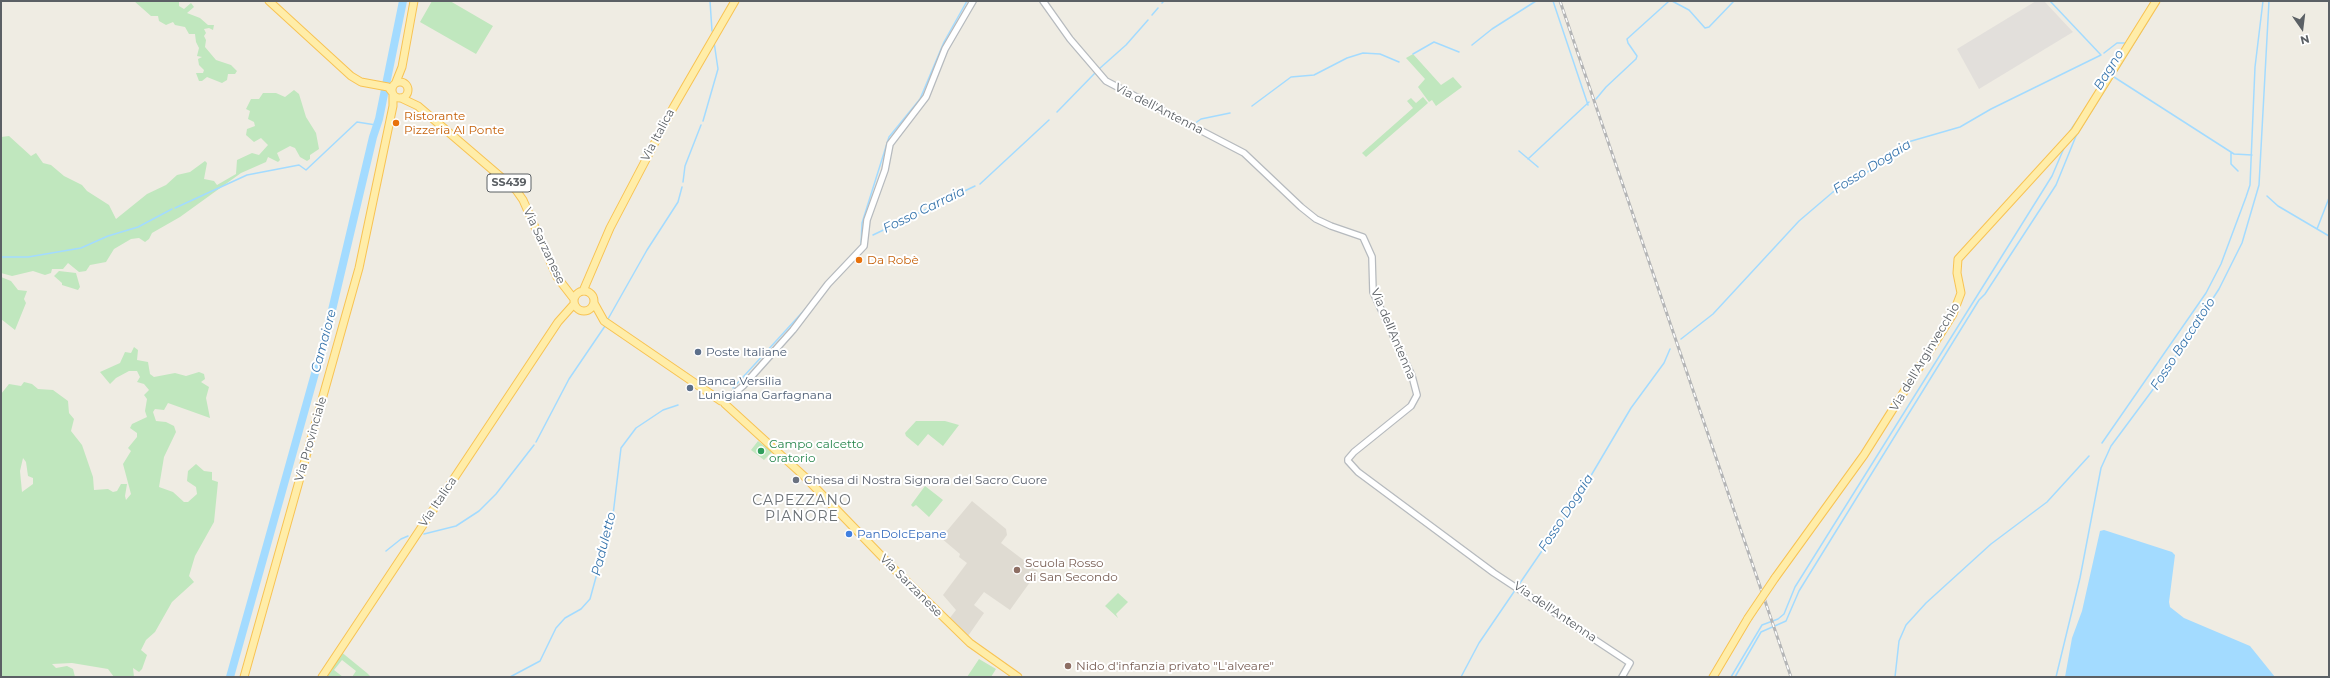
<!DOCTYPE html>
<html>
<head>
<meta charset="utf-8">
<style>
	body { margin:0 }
	#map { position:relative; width:2330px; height:678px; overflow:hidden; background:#efece3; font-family:Montserrat,sans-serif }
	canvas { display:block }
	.frame { position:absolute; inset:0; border:2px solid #5b6065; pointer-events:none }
	.north { position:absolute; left:2282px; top:8px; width:40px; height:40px; -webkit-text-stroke:3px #fff; paint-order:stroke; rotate:166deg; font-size:11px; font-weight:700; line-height:16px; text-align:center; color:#5b6065 }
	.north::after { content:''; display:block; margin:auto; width:14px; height:18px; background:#5b6065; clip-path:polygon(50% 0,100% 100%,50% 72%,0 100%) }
</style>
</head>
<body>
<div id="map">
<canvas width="2330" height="678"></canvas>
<div class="frame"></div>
<div class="north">N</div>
</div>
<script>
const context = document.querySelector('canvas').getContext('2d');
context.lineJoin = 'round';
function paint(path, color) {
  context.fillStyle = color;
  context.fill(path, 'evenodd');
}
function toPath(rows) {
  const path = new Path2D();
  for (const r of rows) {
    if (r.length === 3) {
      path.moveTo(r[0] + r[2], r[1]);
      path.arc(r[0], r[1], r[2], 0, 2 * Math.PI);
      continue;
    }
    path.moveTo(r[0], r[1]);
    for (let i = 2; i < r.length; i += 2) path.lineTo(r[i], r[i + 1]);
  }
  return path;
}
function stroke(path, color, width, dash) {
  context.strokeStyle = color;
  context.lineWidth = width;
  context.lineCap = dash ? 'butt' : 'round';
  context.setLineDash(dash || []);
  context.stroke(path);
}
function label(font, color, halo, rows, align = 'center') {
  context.font = font + ' Montserrat,sans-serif';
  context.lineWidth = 4;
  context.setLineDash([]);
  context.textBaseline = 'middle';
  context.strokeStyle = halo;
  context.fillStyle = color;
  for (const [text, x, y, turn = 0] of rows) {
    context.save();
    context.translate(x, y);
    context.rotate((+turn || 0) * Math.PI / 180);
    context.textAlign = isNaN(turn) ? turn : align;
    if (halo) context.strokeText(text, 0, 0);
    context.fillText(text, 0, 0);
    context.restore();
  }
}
const industrial = toPath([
	[2036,1,2044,1,2073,32,1979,89,1957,49]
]);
const education = toPath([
	[972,501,1006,529,1007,535,1001,543,1038,571,1010,610,984,592,974,605,984,613,968,636,949,619,956,610,943,595,967,563,959,557,960,554,941,538]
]);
const green = toPath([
	[134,1,179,1,179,6,184,9,191,3,194,7,187,13,200,18,208,25,214,25,213,30,209,28,204,29,206,33,204,36,206,40,205,47,216,60,231,65,237,71,235,74,228,74,227,80,222,83,207,77,202,81,199,81,196,73,203,73,204,70,199,65,198,59,202,57,197,56,199,48,196,42,195,34,189,34,185,27,175,25,173,22,166,25,159,21,158,16,151,16],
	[432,1,450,1,493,26,476,54,420,22],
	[1413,54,1441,85,1453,77,1462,87,1436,106,1432,100,1429,102,1418,87,1425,79,1406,58],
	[294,90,299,94,306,117,316,133,319,149,310,155,310,159,307,161,300,157,295,148,290,146,277,153,280,160,278,162,268,157,266,162,241,173,180,217,152,233,149,239,145,242,139,238,131,239,114,249,106,262,90,265,86,271,79,272,68,263,63,269,52,269,51,273,45,275,33,271,12,276,1,273,1,137,9,136,31,156,36,153,43,163,51,165,64,176,82,185,87,191,109,205,116,219,147,194,166,185,177,175,190,172,205,161,207,163,204,179,214,181,217,185,236,174,237,160,252,153,259,155,268,145,261,138,254,142,246,135,247,129,255,126,254,122,248,119,250,111,246,109,251,99,259,99,263,93,276,93,285,97],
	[1423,97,1428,103,1366,157,1362,153,1413,108,1407,101,1411,98,1416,103],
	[59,271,76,273,80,287,78,290,62,285,62,283,54,276],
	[1,277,11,281,18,290,27,291,24,299,26,303,15,330,1,319],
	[134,347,138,350,137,360,148,362,150,374,154,377,175,373,186,376,199,372,204,374,205,379,201,382,209,387,206,398,210,418,168,403,164,410,155,409,153,412,156,421,166,422,174,426,176,432,164,457,159,487,173,492,184,502,188,502,197,494,196,487,187,481,188,471,196,464,204,471,212,472,212,480,218,482,214,522,195,556,189,576,194,582,172,602,155,632,146,640,141,650,147,655,142,669,139,672,133,668,134,677,114,677,108,669,72,663,52,664,56,668,67,666,73,669,75,677,1,677,1,394,9,384,21,386,24,382,32,384,38,389,53,390,68,401,69,413,74,419,71,431,82,445,93,477,94,490,108,489,113,492,117,491,121,484,127,484,125,496,126,500,131,494,123,464,131,451,128,448,137,437,137,433,130,428,132,424,147,417,145,411,147,399,144,395,149,390,144,384,137,382,140,377,137,371,129,371,116,378,110,384,100,372,120,363,125,352,131,353],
	[23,458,26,462,28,476,33,478,33,484,22,492,20,471],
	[916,421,945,421,959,425,943,446,928,434,918,446,906,436,905,433],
	[758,441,772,452,764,460,751,450],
	[925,486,943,500,929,517,916,505,913,507,911,505],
	[1118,593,1128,602,1116,614,1118,618,1105,606],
	[340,651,367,673,371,677,352,677,356,671,342,660,334,670,343,677,322,677],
	[979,659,996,669,991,677,967,677]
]);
const water = toPath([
	[2104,530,2172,552,2175,555,2169,602,2170,607,2184,618,2250,646,2275,677,2065,677,2072,638,2082,611,2100,531]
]);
const stream = toPath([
	[710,1,712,31],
	[1553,1,1588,105],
	[1672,1,1689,10,1705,28,1709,27,1734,1],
	[1162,3,1164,1],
	[2145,13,2150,4],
	[1152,15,1158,8],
	[1472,45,1492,29,1536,1],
	[2104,53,2117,43,2126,43],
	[1413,54,1434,42,1459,52],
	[1099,69,1126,45,1148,20],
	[2114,77,2234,154,2252,155],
	[1596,99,1606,87,1636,59,1637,56,1628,43,1627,39,1668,2],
	[1252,106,1291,77,1314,75,1347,58,1363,53,1380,54,1399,62],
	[1057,112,1095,73],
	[703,121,718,69,714,42],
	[1194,124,1201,119,1230,113],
	[2070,131,2085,109],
	[1519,151,1538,167],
	[2231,152,2231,164,2238,171],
	[1528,159,1589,102],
	[683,182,685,166,701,125],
	[980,184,1049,120],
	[2267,196,2278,206,2329,236],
	[175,208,247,175,299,165,306,170,357,122,376,125],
	[2317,229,2329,198],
	[873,235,975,186],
	[861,245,862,223,889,137,920,99,944,42,967,1],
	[1,257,28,257,81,248,108,236,138,227,172,209],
	[827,282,843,264],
	[608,319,647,250,678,202,682,187],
	[1681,339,1713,314,1799,221,1833,192,1874,168,1908,142,1960,127,1991,109,2101,55,2050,1],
	[733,388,809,305],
	[536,442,569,379,605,326],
	[2102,443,2206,293,2221,264,2246,197,2250,185,2255,67,2263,1],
	[424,534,456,526,479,511,496,494,534,445],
	[386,551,401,539,408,536],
	[510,677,540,661,556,628,565,618,581,609,590,599,613,515,621,448,636,428,663,410,678,405],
	[1461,677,1479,643,1576,501,1631,408,1664,363,1670,349],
	[1731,677,1762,625,1778,619,1784,614,1795,587,2052,176,2064,148],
	[1735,677,1761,632,1786,621,1799,591,1979,300,1985,294,2056,185,2076,136,2149,19],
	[1895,677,1899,641,1906,625,1926,603,1991,544,2047,502,2089,456],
	[2056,677,2080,578,2101,468,2111,446,2160,380,2219,289,2242,243,2259,185,2269,1]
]);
const river = toPath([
	[230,677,328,327,373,137,379,119,403,1]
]);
const minor = toPath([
	[1043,1,1070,39,1106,81,1244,153,1301,207,1316,219,1331,226,1363,237,1372,257,1373,292,1412,376,1417,395,1411,406,1354,452,1348,459,1348,461,1358,472,1494,573,1630,663,1622,677],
	[725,401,743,386,793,330,828,284,864,246,867,220,885,170,890,144,926,97,945,49,973,1]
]);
const major = toPath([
	[269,1,351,76,361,82,388,87,392,92],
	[400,90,8],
	[396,82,402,67,414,1],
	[401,98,418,106,516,190,523,200,557,277,574,299],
	[584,301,10],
	[583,291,610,228,673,108,735,1],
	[594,303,604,321,721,401],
	[725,404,805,477,893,568,970,643,1018,677],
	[1775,578,1864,455,1953,314,1961,293,1957,273,1958,259,2075,131,2156,1],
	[244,677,359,268,393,106,393,95],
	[322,677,558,322,574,304],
	[1713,677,1748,618]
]);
const rail = toPath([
	[1560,1,1791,677]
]);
const majorBridge = toPath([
	[1748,618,1775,578]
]);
const markers = [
	[396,123,4,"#e8710a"],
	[859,260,4,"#e8710a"],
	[698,352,4,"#5c6f8a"],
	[690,388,4,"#5c6f8a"],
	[761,451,4,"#2e9e5b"],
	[796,480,4,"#6b7280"],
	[849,534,4,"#3f7fe0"],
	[1017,570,4,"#8d6e63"],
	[1068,666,4,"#8d6e63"]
];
const shields = [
	[509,183,44]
];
const shieldNames = [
	["SS439",509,183]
];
const streetNames = [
	["Via dell'Antenna",1159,109,27],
	["Via Italica",658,135,-62],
	["Via Sarzanese",544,246,65],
	["Via dell'Antenna",1393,334,67],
	["Via dell'Arginvecchio",1925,357,-59],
	["Via Provinciale",311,439,-74],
	["Via Italica",438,502,-56],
	["Via Sarzanese",911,586,45],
	["Via dell'Antenna",1555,612,34]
];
const foodNames = [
	["Ristorante",404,116],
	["Pizzeria Al Ponte",404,130],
	["Da Robè",867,260]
];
const serviceNames = [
	["Poste Italiane",706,352],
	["Banca Versilia",698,381],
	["Lunigiana Garfagnana",698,395]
];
const leisureNames = [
	["Campo calcetto",769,444],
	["oratorio",769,458]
];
const worshipNames = [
	["Chiesa di Nostra Signora del Sacro Cuore",804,480]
];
const shopNames = [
	["PanDolcEpane",857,534]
];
const educationNames = [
	["Scuola Rosso",1025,563],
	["di San Secondo",1025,577],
	["Nido d'infanzia privato \"L'alveare\"",1076,666]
];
const waterNames = [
	["Bagno",2109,70,-58],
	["Fosso Dogaia",1872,167,-32],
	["Fosso Carraia",924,210,-26],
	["Camaiore",324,341,-75],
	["Fosso Baccatoio",2183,344,-57],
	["Fosso Dogaia",1566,513,-57],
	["Paduletto",604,544,-76]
];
const quarterNames = [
	["CAPEZZANO",802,501],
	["PIANORE",802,517]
];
paint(industrial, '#e2dfdb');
paint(education, '#dfdbd2');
paint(green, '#c0e7be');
paint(water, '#a3dbff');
stroke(stream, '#a3dbff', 1.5);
stroke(river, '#a3dbff', 8);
stroke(minor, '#b6babe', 8);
stroke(major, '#f8c353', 9);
stroke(minor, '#fff', 5.5);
stroke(major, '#ffeda8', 7);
stroke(rail, '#b4b5b6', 3);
stroke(rail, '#fff', 1.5, [4.5]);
stroke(majorBridge, '#f8c353', 9, []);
stroke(majorBridge, '#ffeda8', 7);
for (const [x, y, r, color] of markers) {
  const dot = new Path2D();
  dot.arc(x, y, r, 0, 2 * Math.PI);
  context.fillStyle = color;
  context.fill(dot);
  stroke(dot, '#fff', 1.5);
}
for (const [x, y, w] of shields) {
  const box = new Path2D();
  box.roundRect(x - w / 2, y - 9, w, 18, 3);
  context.fillStyle = '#fff';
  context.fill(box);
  stroke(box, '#5b6065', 1);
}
label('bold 11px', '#5b6065', null, shieldNames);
label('12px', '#5b6065', '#fff', streetNames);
label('12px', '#c56008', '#fff', foodNames, 'left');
label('12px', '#4e5e75', '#fff', serviceNames, 'left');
label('12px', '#27864d', '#fff', leisureNames, 'left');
label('12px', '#5b616d', '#fff', worshipNames, 'left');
label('12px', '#366cbe', '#fff', shopNames, 'left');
label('12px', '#785e54', '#fff', educationNames, 'left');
label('italic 13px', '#3976ad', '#fff', waterNames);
context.letterSpacing = '1px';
label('14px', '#6c7277', '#fff', quarterNames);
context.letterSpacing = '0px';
</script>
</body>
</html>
